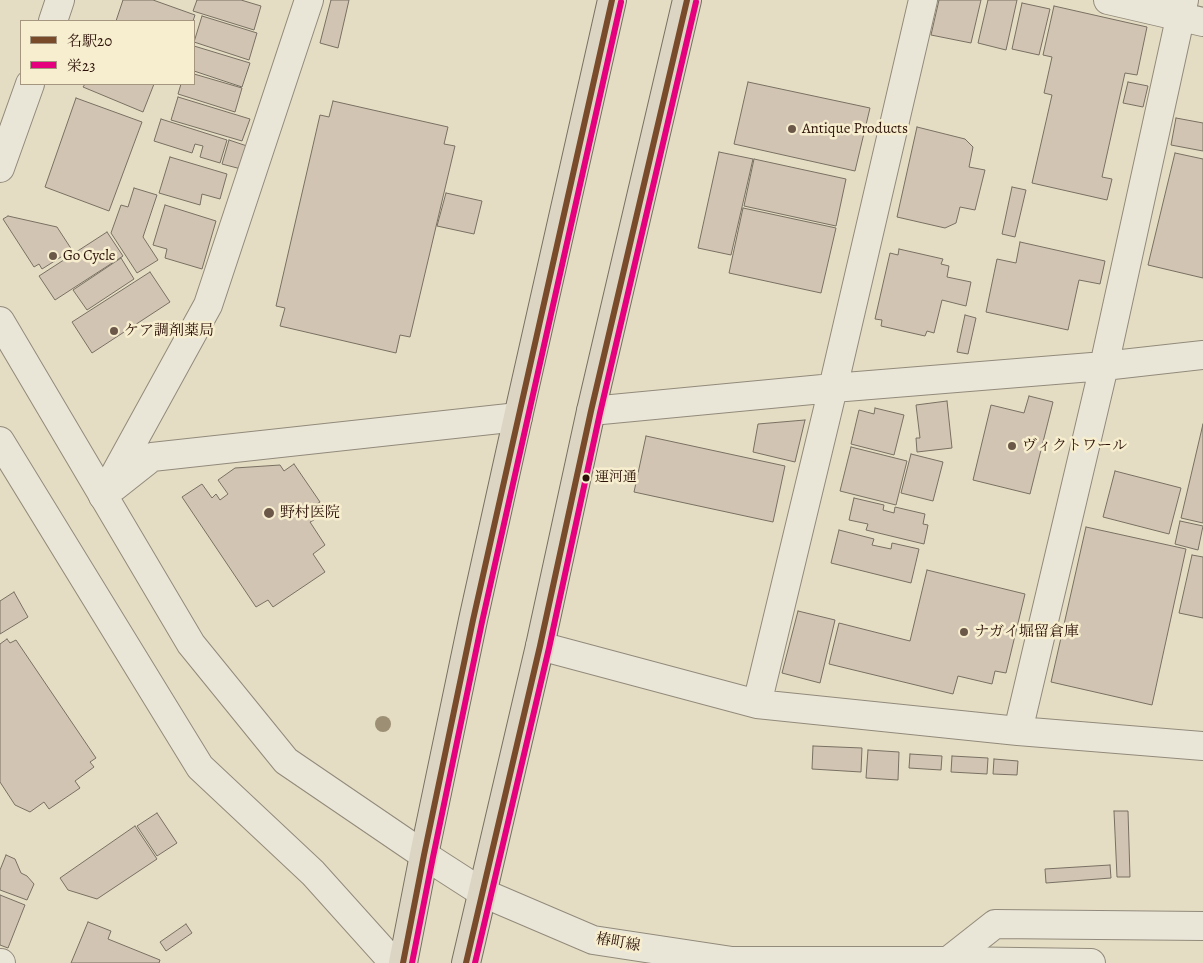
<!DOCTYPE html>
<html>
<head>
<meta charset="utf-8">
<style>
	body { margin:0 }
	#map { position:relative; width:1203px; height:963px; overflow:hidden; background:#e5ddc3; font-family:Alegreya,"Noto Serif JP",serif }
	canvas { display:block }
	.legend { position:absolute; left:20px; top:20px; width:175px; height:65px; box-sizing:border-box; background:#f7eecf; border:1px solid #a5967f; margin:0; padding:6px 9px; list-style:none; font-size:15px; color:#2b1107 }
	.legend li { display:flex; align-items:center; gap:10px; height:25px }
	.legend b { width:25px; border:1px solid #a5967f }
</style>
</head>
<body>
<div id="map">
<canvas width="1203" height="963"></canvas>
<ul class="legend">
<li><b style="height:6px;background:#7a4b2a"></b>名駅20</li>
<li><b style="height:6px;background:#e5007d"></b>栄23</li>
</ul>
</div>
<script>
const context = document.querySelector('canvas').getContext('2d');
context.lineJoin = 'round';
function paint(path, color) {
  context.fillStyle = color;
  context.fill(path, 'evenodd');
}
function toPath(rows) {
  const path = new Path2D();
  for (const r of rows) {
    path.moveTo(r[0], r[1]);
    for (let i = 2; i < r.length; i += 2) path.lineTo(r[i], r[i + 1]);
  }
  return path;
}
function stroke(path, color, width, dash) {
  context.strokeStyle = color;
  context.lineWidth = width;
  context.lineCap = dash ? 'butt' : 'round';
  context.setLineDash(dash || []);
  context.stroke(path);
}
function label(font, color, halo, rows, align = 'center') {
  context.font = font + ' Alegreya,"Noto Serif JP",serif';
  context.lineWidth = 5;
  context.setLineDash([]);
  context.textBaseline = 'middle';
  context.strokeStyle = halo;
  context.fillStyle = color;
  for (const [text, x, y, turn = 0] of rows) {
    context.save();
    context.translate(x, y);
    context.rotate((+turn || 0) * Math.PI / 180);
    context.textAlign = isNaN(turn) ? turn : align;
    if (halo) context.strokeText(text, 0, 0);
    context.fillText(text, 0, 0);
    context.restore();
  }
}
const building = toPath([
	[123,0,153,0,195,15,193,21,116,21,123,0],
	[197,0,241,0,261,6,254,30,193,11,197,0],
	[331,0,349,0,338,48,320,43,331,0],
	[939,0,981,0,971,43,931,35,939,0],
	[988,0,1017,0,1006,50,978,43,988,0],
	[1022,3,1050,9,1039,55,1012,49,1022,3],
	[1054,6,1147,27,1137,75,1125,73,1102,177,1112,179,1107,200,1032,183,1052,95,1044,93,1052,57,1043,55,1054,6],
	[202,16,257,33,249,60,194,42,202,16],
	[194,46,250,63,242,87,194,71,194,46],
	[194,74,242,88,235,112,178,94,181,84,194,84,194,74],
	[748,82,870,108,855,171,734,144,748,82],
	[1128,82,1148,86,1143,107,1123,103,1128,82],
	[85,84,154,84,143,112,83,87,85,84],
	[178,97,250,119,242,141,171,120,178,97],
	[76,98,142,122,109,211,45,187,76,98],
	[333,101,448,127,444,144,455,146,410,337,400,335,396,353,280,326,285,308,276,306,320,115,329,117,333,101],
	[1176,118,1203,123,1203,151,1171,145,1176,118],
	[161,119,227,140,220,163,200,157,203,146,195,144,192,153,154,141,161,119],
	[917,127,965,139,973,147,969,167,985,170,975,210,960,207,956,223,945,228,897,217,917,127],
	[229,140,247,146,241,169,222,164,229,140],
	[719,152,753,159,731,255,698,248,719,152],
	[1175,153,1203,159,1203,278,1148,265,1175,153],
	[170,157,227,174,220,199,202,194,200,205,159,193,170,157],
	[754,159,846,179,836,226,744,206,754,159],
	[1012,187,1026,190,1015,237,1002,234,1012,187],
	[134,188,157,195,143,237,158,260,137,273,111,233,121,205,128,207,134,188],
	[446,193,482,201,474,234,437,226,446,193],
	[165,205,216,221,202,269,165,258,167,249,153,245,165,205],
	[743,208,836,228,821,293,729,273,743,208],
	[8,216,57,227,72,250,42,269,39,264,34,267,3,219,8,216],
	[107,232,123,256,55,300,39,276,107,232],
	[1020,242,1105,261,1100,284,1079,280,1068,330,986,312,997,259,1016,263,1020,242],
	[899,249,943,259,941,264,949,266,947,277,971,282,966,306,942,300,934,333,927,331,925,336,881,326,882,320,875,319,890,253,898,255,899,249],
	[121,258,134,279,87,310,73,290,121,258],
	[150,272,170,302,92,353,72,322,150,272],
	[965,315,976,318,968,354,957,352,965,315],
	[1029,396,1053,402,1030,494,973,480,991,405,1024,413,1029,396],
	[947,401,952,448,917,452,916,438,920,438,916,405,947,401],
	[875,408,904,415,894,455,851,444,859,410,874,414,875,408],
	[805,420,795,462,753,452,758,424,805,420],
	[1203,424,1203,523,1181,518,1203,424],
	[646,436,785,466,773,522,634,492,646,436],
	[851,447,907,461,896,505,840,491,851,447],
	[911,454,943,462,933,501,901,493,911,454],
	[294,464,320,502,308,510,314,520,310,522,325,545,313,554,325,572,273,607,268,600,256,607,182,497,202,484,212,498,216,494,220,500,228,494,218,480,235,468,280,465,284,471,294,464],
	[1115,471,1181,488,1169,534,1103,517,1115,471],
	[854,498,884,505,883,510,894,513,895,507,925,514,923,524,928,525,924,544,866,530,868,524,849,520,854,498],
	[1180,521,1203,526,1198,550,1175,544,1180,521],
	[1086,527,1186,549,1152,705,1051,682,1086,527],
	[839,530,874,539,872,545,891,549,892,543,919,549,911,583,831,563,839,530],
	[1192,555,1203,557,1203,618,1179,613,1192,555],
	[927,570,1025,594,1006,673,995,671,992,684,958,676,953,694,829,664,839,623,910,641,927,570],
	[14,592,28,617,0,634,0,601,14,592],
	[798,611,835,620,820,683,782,673,798,611],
	[7,639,10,643,16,640,96,758,90,762,94,767,75,781,80,788,49,809,44,802,30,812,15,805,0,782,0,644,7,639],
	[813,746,862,748,861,772,812,769,813,746],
	[868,750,899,752,898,780,866,778,868,750],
	[910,754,942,756,941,770,909,768,910,754],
	[952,756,988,758,987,774,951,772,952,756],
	[994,759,1018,761,1017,775,993,774,994,759],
	[1114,811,1128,811,1130,877,1117,877,1114,811],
	[157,813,177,843,157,856,137,826,157,813],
	[135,826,157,859,97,899,68,890,60,878,135,826],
	[6,855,15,859,21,873,27,876,34,884,27,900,0,890,0,870,6,855],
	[1110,865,1111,878,1046,883,1045,869,1110,865],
	[0,895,25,905,8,948,0,945,0,895],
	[88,922,111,931,108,939,160,960,159,963,71,963,88,922],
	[186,924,192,933,166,951,160,942,186,924]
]);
const minor = toPath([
	[1108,0,1203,22],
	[53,21,60,0],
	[0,168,30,84],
	[591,411,833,388,1104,366,1203,355],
	[114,487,152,457,518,417],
	[103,496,208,305,309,0],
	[540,646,757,704,1018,731,1203,746],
	[757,704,833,388,923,0],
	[1018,731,1104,366,1184,0],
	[948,961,995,924,1203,926],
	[0,963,1,963]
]);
const tertiary = toPath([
	[0,321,191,644,286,761,424,855,483,893,593,940,732,961,948,961,1091,963],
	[0,441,200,767,313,873,394,963]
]);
const primary = toPath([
	[403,963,424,855,473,620,518,417,612,0],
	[466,963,540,646,591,411,687,0]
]);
const bus1 = toPath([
	[403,963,424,855,473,620,612,0],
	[466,963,540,646,591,411,687,0]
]);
const bus2 = toPath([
	[412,963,433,857,482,622,621,2],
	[475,963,549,648,600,413,696,2]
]);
const trees = [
	[383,724]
];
const markers = [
	[792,129,5,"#6c5849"],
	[53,256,5,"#6c5849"],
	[114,331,5,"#6c5849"],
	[1012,446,5,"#6c5849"],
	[586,478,4.5,"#2b1107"],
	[269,513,6,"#6c5849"],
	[964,632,5,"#6c5849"]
];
const busNames = [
	["運河通",595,478]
];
const poiNames = [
	["Antique Products",802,129],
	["Go Cycle",63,256],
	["ケア調剤薬局",124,331],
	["ヴィクトワール",1022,446],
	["野村医院",280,513],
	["ナガイ堀留倉庫",974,632]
];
const streetNames = [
	["椿町線",618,943,10]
];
paint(building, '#d2c4b2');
stroke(building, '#787062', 1);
stroke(minor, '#928a7b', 30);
stroke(tertiary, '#928a7b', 30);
stroke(primary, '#787062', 30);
stroke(minor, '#e9e6d8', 28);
stroke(tertiary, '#e9e6d8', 28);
stroke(primary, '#ddd5c3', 28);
stroke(bus1, '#7a4b2a', 6);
stroke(bus2, '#e5007d', 6);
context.fillStyle = '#9c8f74';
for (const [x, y] of trees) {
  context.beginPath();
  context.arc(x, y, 8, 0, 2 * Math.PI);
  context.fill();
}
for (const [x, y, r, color] of markers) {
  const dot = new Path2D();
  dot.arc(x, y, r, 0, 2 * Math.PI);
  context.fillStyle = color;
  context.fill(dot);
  stroke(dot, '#f7eecf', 2);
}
label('14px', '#2b1107', '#f7eecf', busNames, 'left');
label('15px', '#2b1107', '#f7eecf', poiNames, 'left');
label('15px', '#2b1107', '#f7eecf', streetNames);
</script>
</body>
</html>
